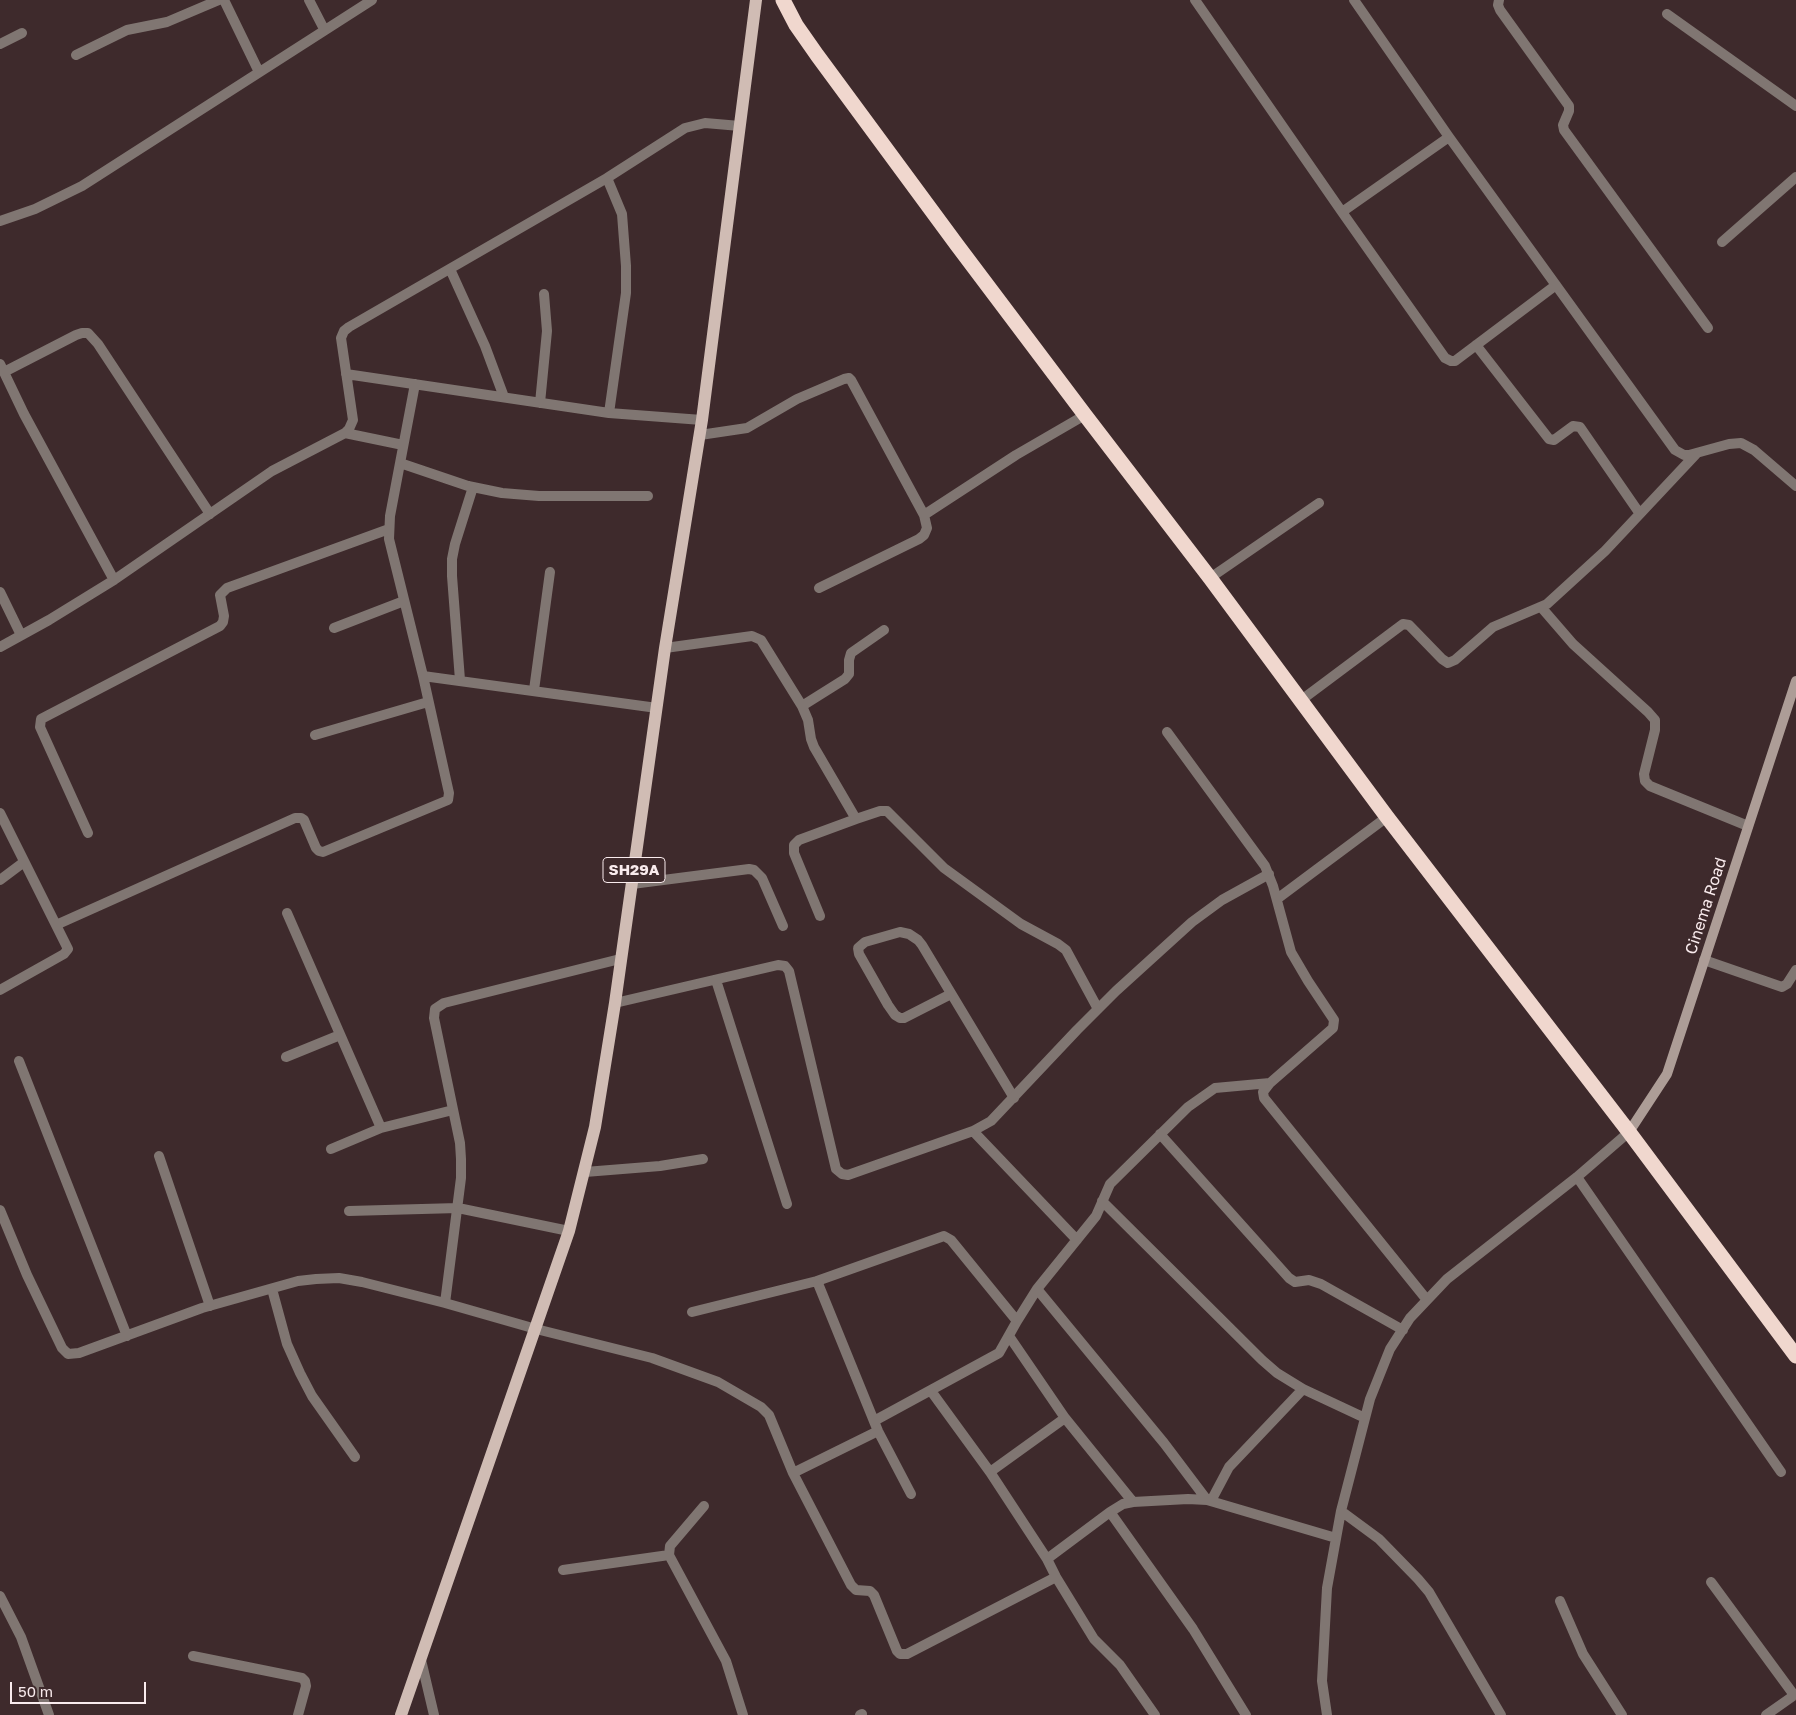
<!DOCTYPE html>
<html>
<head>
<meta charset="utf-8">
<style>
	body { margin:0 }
	#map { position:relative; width:1796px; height:1715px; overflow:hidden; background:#3e2a2c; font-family:"Golos Text",sans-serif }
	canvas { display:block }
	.scale { position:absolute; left:10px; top:1682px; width:136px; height:22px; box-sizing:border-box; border:2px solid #f9ebed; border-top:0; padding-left:6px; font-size:15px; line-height:18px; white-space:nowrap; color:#f9ebed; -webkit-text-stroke:4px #3e2a2c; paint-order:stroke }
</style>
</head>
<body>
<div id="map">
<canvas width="1796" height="1715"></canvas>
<div class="scale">50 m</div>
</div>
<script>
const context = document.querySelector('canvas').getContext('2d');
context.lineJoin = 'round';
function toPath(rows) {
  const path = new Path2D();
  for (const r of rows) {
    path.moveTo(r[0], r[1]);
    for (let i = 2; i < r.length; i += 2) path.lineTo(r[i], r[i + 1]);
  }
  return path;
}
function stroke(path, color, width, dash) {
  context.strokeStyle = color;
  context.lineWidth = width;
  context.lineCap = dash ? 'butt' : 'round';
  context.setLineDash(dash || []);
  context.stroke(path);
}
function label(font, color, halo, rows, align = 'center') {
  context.font = font + ' "Golos Text",sans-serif';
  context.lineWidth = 5;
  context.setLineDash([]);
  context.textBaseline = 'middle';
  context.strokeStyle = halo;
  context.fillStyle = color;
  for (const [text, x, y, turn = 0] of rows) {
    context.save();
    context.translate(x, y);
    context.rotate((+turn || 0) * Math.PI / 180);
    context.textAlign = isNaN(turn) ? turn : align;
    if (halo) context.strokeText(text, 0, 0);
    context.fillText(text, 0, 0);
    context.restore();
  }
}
const lane = toPath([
	[951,994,904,1018,900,1018,895,1015,888,1005,859,954,858,948,865,942,900,932,909,934,918,940,922,945,1014,1098]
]);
const street = toPath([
	[224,0,259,72],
	[309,0,324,29],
	[1195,0,1342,212,1445,358,1451,361,1455,361,1556,285],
	[1354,0,1449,137,1675,450,1684,455,1689,455,1729,444,1741,443,1754,450,1796,486],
	[1499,0,1498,5,1500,10,1569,106,1569,111,1563,125,1564,130,1708,328],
	[1667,14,1796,106],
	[0,44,22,33],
	[76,55,127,30,167,22,219,0],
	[607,178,622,214,626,266,626,293,609,413],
	[1342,212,1449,137],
	[0,221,35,209,82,186,372,0],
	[1722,242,1796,177],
	[450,269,485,346,504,397],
	[1476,345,1549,439,1554,440,1573,426,1580,427,1640,514],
	[0,364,24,414,114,580],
	[4,372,76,335,82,333,88,333,98,344,210,514],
	[346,374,609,413,702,420],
	[540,403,547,331,544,294],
	[345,433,403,445],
	[700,435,747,428,797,399,844,379,849,378,851,380,924,515,927,528,924,535,919,539,819,588],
	[400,463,468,486,502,493,539,496,648,496],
	[924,515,1016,455,1085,415],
	[1210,578,1319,503],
	[0,592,21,635],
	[1541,607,1573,644,1648,712,1655,720,1655,730,1644,774,1645,781,1650,786,1748,826],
	[334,628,404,601],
	[0,647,49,620,114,580,272,471,345,433,349,429,353,420,341,338,344,331,349,327,607,178,685,128,705,123,740,126],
	[665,648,752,636,761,640,802,706,808,720,811,739,814,747,856,819],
	[423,676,657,708],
	[460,680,452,576,452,559,455,544,473,487],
	[534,690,550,572],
	[1300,701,1403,624,1409,625,1442,659,1448,663,1455,660,1493,627,1547,604,1605,551,1697,453],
	[802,706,845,679,849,674,849,660,851,653,884,630],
	[1167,732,1265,866,1273,886,1291,952,1308,981,1334,1020,1333,1028,1270,1083,1263,1092,1264,1098,1427,1300],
	[315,735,428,702],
	[0,813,68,949,64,954,0,990],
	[88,833,40,727,41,719,220,626,223,622,224,616,220,595,227,588,389,529],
	[0,880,24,862],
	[632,884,749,869,754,870,762,878,783,926],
	[1277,899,1387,817],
	[287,913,381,1128],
	[820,916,794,853,794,845,799,840,856,819,880,811,887,811,944,868,1021,924,1058,944,1066,950,1098,1009],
	[56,925,295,818,301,818,304,820,316,848,319,851,323,852,448,800,449,793,423,676,389,539,390,516,415,384],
	[1704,960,1782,987,1787,984,1796,970],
	[716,980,787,1204],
	[615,1003,778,965,785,966,789,971,836,1169,842,1174,848,1175,973,1131,991,1121,1077,1030,1116,991,1192,922,1222,900,1269,874],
	[286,1057,340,1035],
	[19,1061,127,1336],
	[973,1131,1077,1240],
	[1160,1134,1289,1278,1295,1282,1309,1280,1321,1284,1403,1330],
	[331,1149,381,1128,453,1110],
	[159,1156,210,1306],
	[585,1172,660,1166,703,1159],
	[1577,1177,1781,1472],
	[1102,1201,1262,1360,1277,1373,1303,1389,1365,1418],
	[0,1210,27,1275,62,1348,68,1354,79,1353,202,1308,298,1281,316,1279,339,1278,362,1282,445,1303,536,1329,652,1358,718,1382,761,1407,769,1415,793,1473,851,1585,856,1590,870,1591,874,1595,897,1651,900,1654,907,1654,1056,1577],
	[349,1211,458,1208,569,1231],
	[817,1281,878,1431,911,1494],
	[272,1289,287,1344,300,1373,312,1396,355,1457],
	[1037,1289,1164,1443,1207,1500],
	[445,1303,461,1178,461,1159,460,1143,434,1018,435,1009,444,1003,620,959],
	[692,1312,817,1281,944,1236,951,1240,1017,1321],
	[1009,1336,1065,1418,1133,1502],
	[931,1391,990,1472,1047,1559,1056,1577,1094,1639,1120,1665,1155,1715],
	[874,1421,999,1353,1017,1321,1037,1289,1096,1216,1110,1184,1188,1107,1215,1088,1270,1083],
	[990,1472,1065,1418],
	[793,1473,878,1431],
	[1211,1501,1229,1467,1303,1389],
	[704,1506,670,1546,669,1555,726,1661,743,1715],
	[1341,1511,1379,1539,1418,1579,1429,1592,1501,1715],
	[1110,1512,1193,1629,1246,1715],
	[1047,1559,1110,1512,1123,1504,1133,1502,1188,1499,1207,1500,1336,1538],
	[563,1570,669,1555],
	[1711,1582,1794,1695],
	[0,1596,21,1637,49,1715],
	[1560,1601,1583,1654,1622,1715],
	[193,1656,302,1678,305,1681,306,1686,298,1715],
	[421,1660,434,1715],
	[860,1715,862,1714],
	[1327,1715,1322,1681,1327,1588,1341,1511,1370,1399,1390,1349,1410,1318,1447,1279,1577,1177,1629,1132],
	[1766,1715,1796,1694]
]);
const secondary = toPath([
	[1629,1132,1667,1074,1796,681]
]);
const primary = toPath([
	[401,1715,569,1231,595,1127,615,1003,665,648,702,420,756,0]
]);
const highway = toPath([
	[783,0,796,25,817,55,957,245,1085,415,1210,578,1387,817,1629,1132,1796,1356]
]);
const shields = [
	[634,870,62]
];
const shieldNames = [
	["SH29A",634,870]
];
const streetNames = [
	["Cinema Road",1706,906,-72]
];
stroke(lane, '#807672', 10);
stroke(street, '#807672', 10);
stroke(secondary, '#ad9d97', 10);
stroke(primary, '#d0bcb4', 12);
stroke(highway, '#f0d7ce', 15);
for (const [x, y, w] of shields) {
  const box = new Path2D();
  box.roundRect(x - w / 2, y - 12.5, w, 25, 4);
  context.fillStyle = '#3e2a2c';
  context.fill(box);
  stroke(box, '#f9ebed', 1);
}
label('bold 15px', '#f9ebed', null, shieldNames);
label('16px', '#f9ebed', '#3e2a2c', streetNames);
</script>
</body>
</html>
